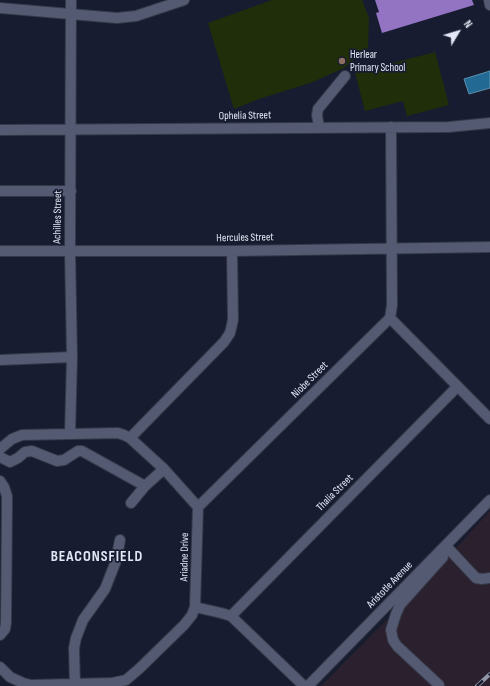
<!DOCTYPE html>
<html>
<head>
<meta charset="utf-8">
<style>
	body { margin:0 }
	#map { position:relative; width:490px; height:686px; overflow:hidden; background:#171c30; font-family:"Sofia Sans Condensed",sans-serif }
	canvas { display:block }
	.north { position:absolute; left:438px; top:12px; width:40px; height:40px; -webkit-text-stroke:3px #171c30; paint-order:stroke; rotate:52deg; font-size:11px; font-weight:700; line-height:16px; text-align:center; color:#e3e7f5 }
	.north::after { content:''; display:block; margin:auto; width:14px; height:18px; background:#e3e7f5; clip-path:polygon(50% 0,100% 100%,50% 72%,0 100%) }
</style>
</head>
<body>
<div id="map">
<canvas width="490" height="686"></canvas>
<div class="north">N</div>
</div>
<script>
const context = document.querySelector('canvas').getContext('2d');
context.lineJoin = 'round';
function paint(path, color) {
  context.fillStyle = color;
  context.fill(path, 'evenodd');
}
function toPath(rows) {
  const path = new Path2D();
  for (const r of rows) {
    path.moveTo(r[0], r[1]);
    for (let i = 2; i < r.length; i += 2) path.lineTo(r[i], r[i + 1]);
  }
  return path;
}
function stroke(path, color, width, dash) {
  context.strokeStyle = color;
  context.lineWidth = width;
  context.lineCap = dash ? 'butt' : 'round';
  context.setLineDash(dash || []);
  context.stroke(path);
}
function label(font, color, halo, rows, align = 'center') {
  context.font = font + ' "Sofia Sans Condensed",sans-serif';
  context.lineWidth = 3.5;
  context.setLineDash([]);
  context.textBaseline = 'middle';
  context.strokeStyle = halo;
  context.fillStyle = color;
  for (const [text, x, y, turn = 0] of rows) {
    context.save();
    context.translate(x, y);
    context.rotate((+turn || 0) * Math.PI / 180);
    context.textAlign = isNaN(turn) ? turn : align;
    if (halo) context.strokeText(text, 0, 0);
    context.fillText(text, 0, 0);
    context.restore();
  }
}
const industrial = toPath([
	[490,511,490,686,321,686,435,571]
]);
const green = toPath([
	[272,0,362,0,369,18,368,48,344,68,313,82,259,99,234,109,208,23],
	[435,52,449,105,407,116,403,101,365,111,355,73]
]);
const water = toPath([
	[490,71,490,88,469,94,464,79,490,71]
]);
const building = toPath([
	[375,0,472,0,474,5,382,33,376,13,379,12]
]);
const minor = toPath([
	[489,0,490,5],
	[0,8,117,18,136,16,184,0],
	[319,127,317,115,318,109,345,76],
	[0,130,449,127,490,123],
	[0,191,71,191],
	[0,251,232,251,490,247],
	[390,318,490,419],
	[0,360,72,357],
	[70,434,72,357,70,251,71,0],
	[130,438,224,342,230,333,233,320,232,251],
	[0,449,12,439,22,435,118,433,124,435,130,438,164,469,198,507,195,607,192,615,184,625,140,668,126,680,112,683,31,685,23,683,10,677,0,667],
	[0,457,10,462,18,458,25,452,32,451,57,461,64,460,78,451,82,451,145,486,164,469],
	[0,481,4,487,7,496,7,506,6,623,5,629,0,635],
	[131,503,145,486],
	[198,507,390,318,392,305,391,127],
	[446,546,476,578,482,579,490,578],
	[195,607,221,613,231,616,304,686],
	[231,616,457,387],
	[439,685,397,646,393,640,391,630,396,614,400,605,443,557],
	[75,686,74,648,76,638,83,620,105,589,116,561,120,540],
	[308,686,490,500]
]);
const rail = toPath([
	[477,686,490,674]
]);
const markers = [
	[342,61,4,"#8d6e63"]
];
const poiNames = [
	["Herlear",350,55],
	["Primary School",350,68]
];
const streetNames = [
	["Ophelia Street",245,116,-1],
	["Achilles Street",58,217,-89],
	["Hercules Street",245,238,-1],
	["Niobe Street",310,380,-45],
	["Thalia Street",335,493,-45],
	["Ariadne Drive",185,557,-89],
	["Aristotle Avenue",390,585,-46]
];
const districtNames = [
	["BEACONSFIELD",97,557]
];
paint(industrial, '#2b202e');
paint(green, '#212e0a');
paint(water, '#226a93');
stroke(water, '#5c90b0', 1);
paint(building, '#9374c2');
stroke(minor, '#353848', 12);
stroke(minor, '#535a71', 10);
stroke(rail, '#9296a7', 4);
stroke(rail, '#171c30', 2.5, [8]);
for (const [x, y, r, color] of markers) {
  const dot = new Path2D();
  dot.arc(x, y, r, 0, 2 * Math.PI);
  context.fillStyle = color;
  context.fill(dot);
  stroke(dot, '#171c30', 1.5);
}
label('11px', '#e3e7f5', '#171c30', poiNames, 'left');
label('11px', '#e3e7f5', '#171c30', streetNames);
context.letterSpacing = '1px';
label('bold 15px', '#e3e7f5', '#171c30', districtNames);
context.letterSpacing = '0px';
</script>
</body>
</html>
